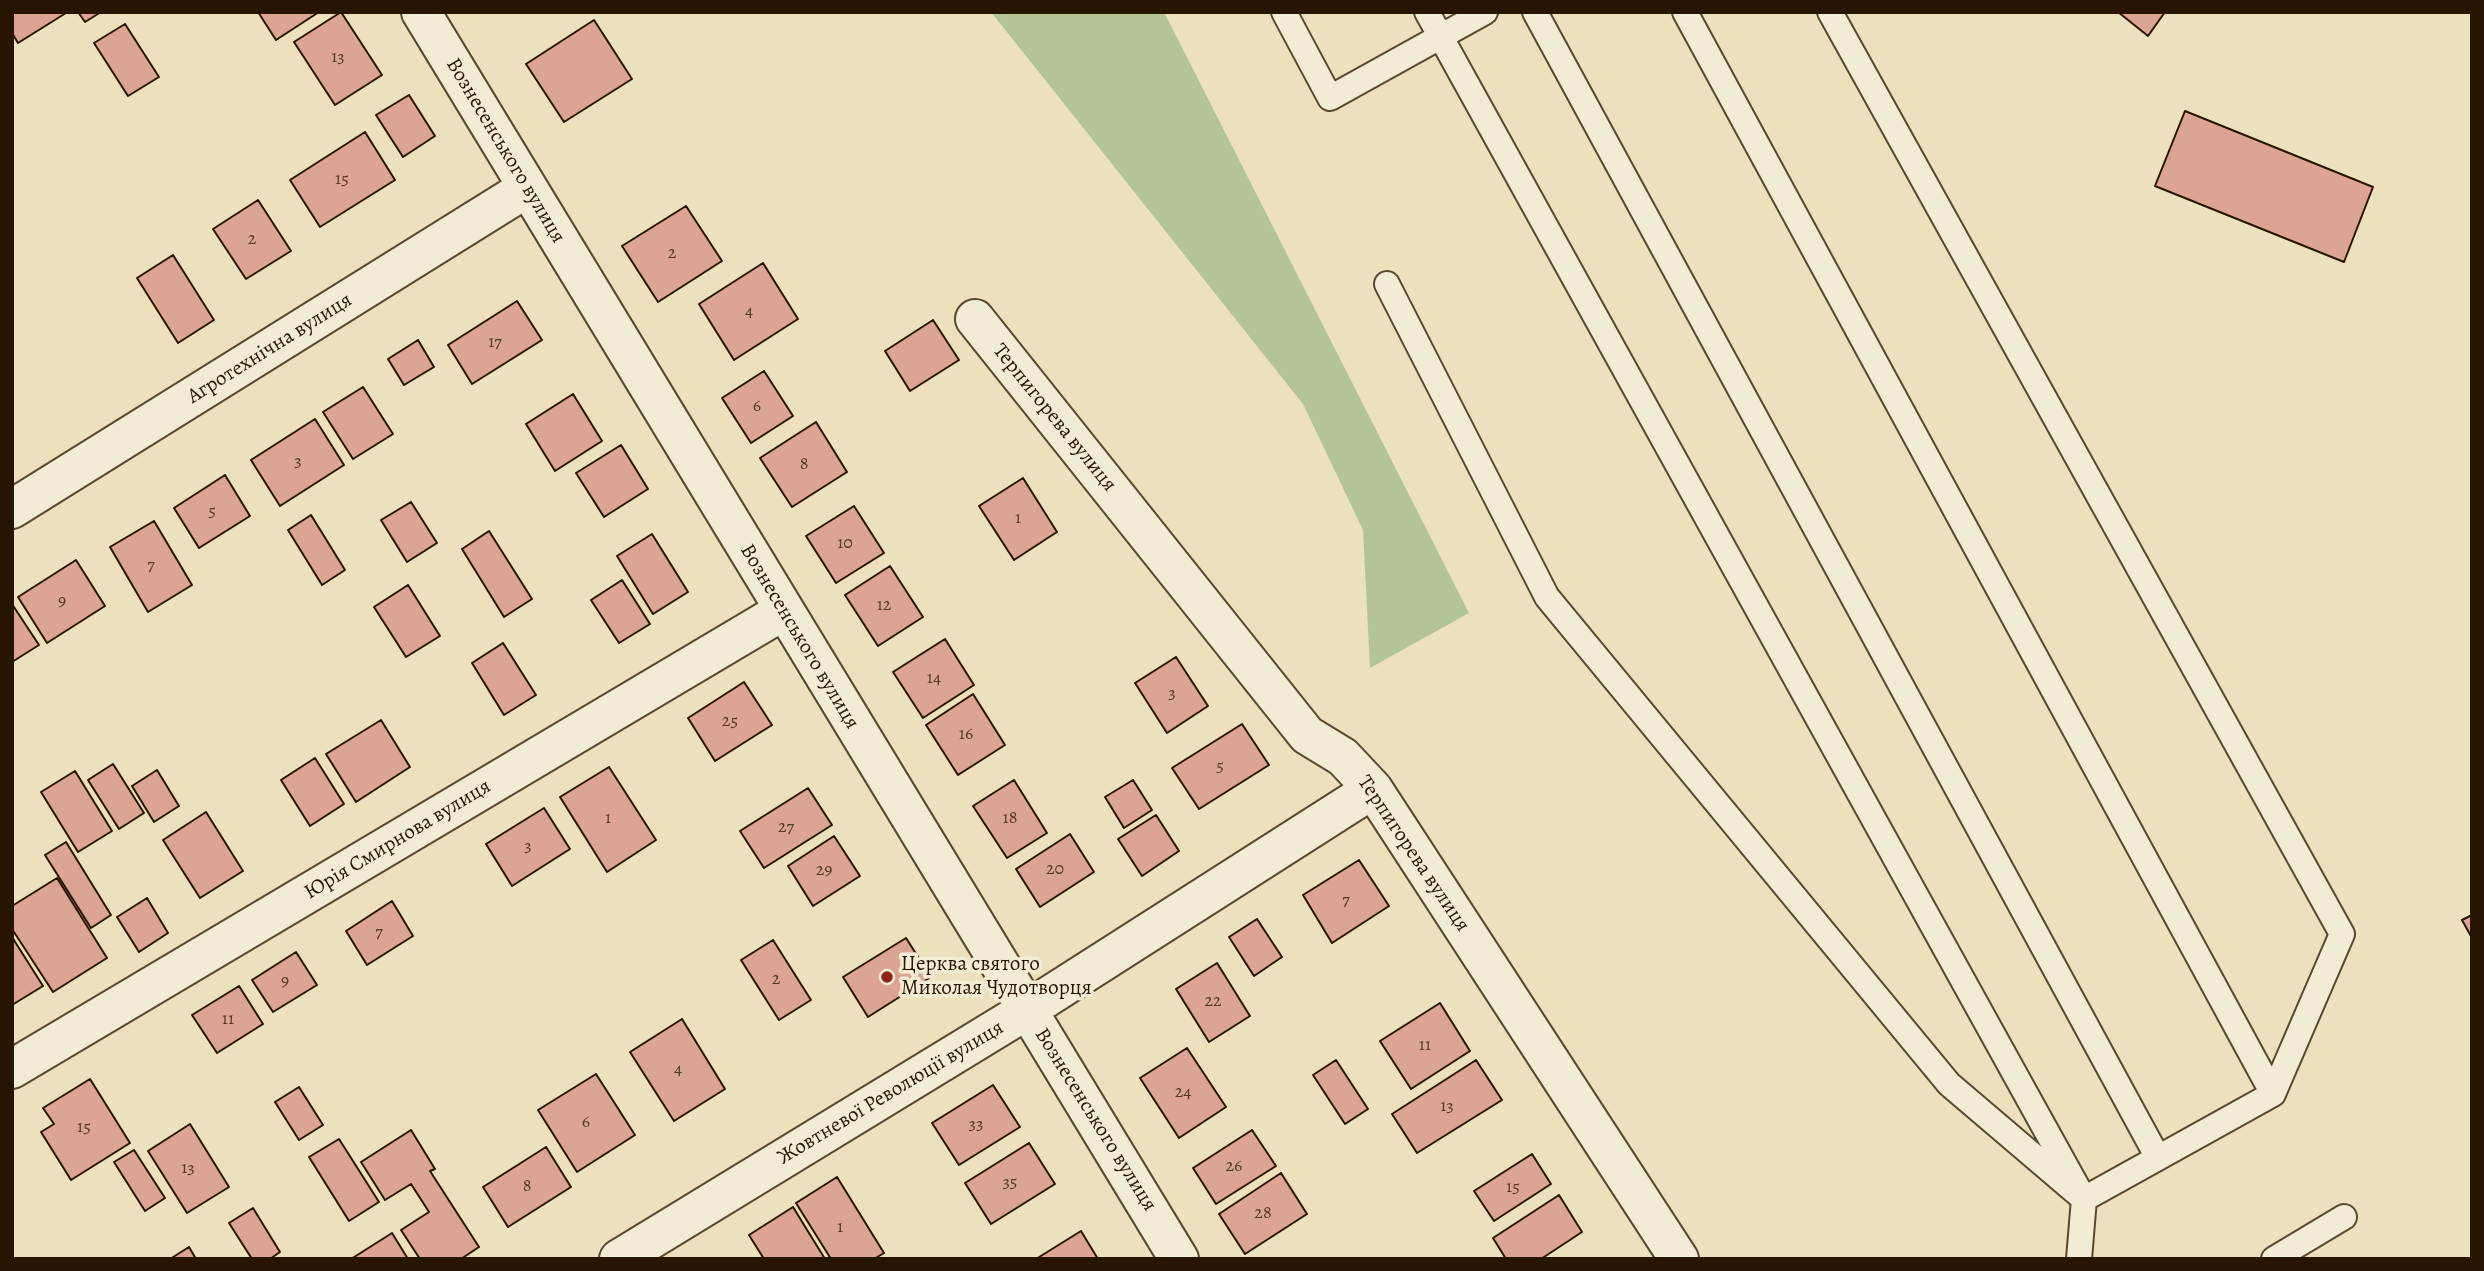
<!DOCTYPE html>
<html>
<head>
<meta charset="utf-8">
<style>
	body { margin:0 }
	#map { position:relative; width:2484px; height:1271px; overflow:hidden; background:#ede1bd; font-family:Alegreya,serif }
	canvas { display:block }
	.frame { position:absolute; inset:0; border:14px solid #271501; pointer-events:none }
</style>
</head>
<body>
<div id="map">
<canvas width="2484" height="1271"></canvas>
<div class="frame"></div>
</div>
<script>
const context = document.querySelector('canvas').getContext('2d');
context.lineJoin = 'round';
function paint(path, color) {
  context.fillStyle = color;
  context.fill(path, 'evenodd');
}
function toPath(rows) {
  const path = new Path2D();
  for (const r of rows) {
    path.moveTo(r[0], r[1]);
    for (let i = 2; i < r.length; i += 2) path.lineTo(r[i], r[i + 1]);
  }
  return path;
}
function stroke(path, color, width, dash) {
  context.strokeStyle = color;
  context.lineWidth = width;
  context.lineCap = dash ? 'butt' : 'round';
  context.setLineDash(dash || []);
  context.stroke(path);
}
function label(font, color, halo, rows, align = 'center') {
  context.font = font + ' Alegreya,serif';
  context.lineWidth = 7;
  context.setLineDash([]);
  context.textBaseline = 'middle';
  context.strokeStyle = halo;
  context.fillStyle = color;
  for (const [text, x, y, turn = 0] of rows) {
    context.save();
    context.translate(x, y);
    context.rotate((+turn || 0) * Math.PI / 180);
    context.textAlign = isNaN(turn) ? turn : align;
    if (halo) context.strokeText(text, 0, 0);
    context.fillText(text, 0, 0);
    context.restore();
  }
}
const green = toPath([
	[991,12,1164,12,1469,613,1370,668,1363,530,1303,404]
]);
const building = toPath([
	[12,12,65,12,66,13,18,43,12,33,12,12],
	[78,12,101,12,85,22,78,12],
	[258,12,319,12,276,40,258,12],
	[341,12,382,75,335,105,294,42,341,12],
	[2118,12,2165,12,2148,36,2118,12],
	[594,20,632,79,564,122,526,64,594,20],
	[125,24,159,77,128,96,94,43,125,24],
	[409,95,435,136,403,157,376,115,409,95],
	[2185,111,2373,187,2344,262,2155,186,2185,111],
	[365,132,395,180,320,227,290,180,365,132],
	[258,200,291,251,246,279,213,229,258,200],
	[686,206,722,261,658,302,622,246,686,206],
	[173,255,214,320,178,343,137,278,173,255],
	[763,263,798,319,734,360,699,304,763,263],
	[517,301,542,340,472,384,448,345,517,301],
	[933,320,959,360,910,391,885,351,933,320],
	[418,340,434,367,404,385,388,359,418,340],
	[764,371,793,416,751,443,722,398,764,371],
	[363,387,393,434,353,459,323,412,363,387],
	[573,394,602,441,555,471,526,424,573,394],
	[315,419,344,465,280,506,251,460,315,419],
	[816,422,847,472,792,507,760,458,816,422],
	[621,445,648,489,604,517,576,473,621,445],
	[225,475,250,516,199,548,174,508,225,475],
	[1023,478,1057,532,1014,560,979,506,1023,478],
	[411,502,437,543,407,562,381,520,411,502],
	[854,506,884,553,836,583,806,536,854,506],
	[311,515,345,570,322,585,288,530,311,515],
	[154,521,192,585,148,612,110,547,154,521],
	[489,531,532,599,504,617,462,549,489,531],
	[652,534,688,592,653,614,617,556,652,534],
	[76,560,105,606,47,643,18,597,76,560],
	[890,566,923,617,878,646,845,595,890,566],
	[622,580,650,624,619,643,591,600,622,580],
	[408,585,440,636,406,657,374,607,408,585],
	[12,604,39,645,12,662,12,604],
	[945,639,974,685,923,718,893,672,945,639],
	[503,643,536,695,504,715,472,663,503,643],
	[1176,657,1208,706,1167,733,1135,683,1176,657],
	[744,682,772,725,715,761,688,718,744,682],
	[973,694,1005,745,958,775,926,725,973,694],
	[381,720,410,767,356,802,326,754,381,720],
	[1242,724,1269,765,1199,809,1172,768,1242,724],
	[315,758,344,804,310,826,281,780,315,758],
	[113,764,144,813,119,829,88,780,113,764],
	[609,767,656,840,607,872,560,797,609,767],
	[157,770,179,806,154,822,132,786,157,770],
	[75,771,112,831,78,852,41,792,75,771],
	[1014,780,1047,833,1007,858,973,806,1014,780],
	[1133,780,1152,810,1124,828,1105,797,1133,780],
	[808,788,832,825,764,868,740,831,808,788],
	[544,808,570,849,512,886,486,844,544,808],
	[206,812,243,871,200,898,163,840,206,812],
	[1156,815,1179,851,1142,876,1118,839,1156,815],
	[1070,834,1094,872,1040,907,1016,869,1070,834],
	[834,836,860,876,813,906,788,866,834,836],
	[66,842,111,915,91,928,45,855,66,842],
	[1359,860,1389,906,1332,943,1303,895,1359,860],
	[57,878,107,958,53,992,12,929,12,906,57,878],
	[147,898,168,933,139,952,117,917,147,898],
	[392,901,413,936,367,965,346,931,392,901],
	[2472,915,2472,938,2462,920,2472,915],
	[1257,919,1282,957,1254,976,1229,937,1257,919],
	[12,937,43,986,12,1005,12,937],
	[906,938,931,977,868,1017,843,977,906,938],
	[773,940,811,1000,779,1020,741,960,773,940],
	[296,952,317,985,273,1012,252,980,296,952],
	[1217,963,1250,1016,1209,1042,1176,989,1217,963],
	[239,986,263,1024,217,1053,192,1015,239,986],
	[1440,1003,1470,1051,1411,1089,1380,1041,1440,1003],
	[682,1019,725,1089,674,1121,630,1052,682,1019],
	[1187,1048,1226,1107,1179,1138,1140,1078,1187,1048],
	[1336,1060,1368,1109,1345,1124,1313,1075,1336,1060],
	[1476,1060,1502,1100,1417,1153,1392,1114,1476,1060],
	[596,1074,635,1135,577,1172,538,1110,596,1074],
	[90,1079,130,1143,71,1180,41,1132,54,1124,43,1108,90,1079],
	[993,1085,1020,1127,959,1165,932,1123,993,1085],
	[299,1087,323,1125,299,1140,275,1102,299,1087],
	[190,1124,229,1187,187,1213,148,1151,190,1124],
	[411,1130,435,1169,430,1171,479,1247,461,1259,420,1259,401,1230,429,1212,411,1184,385,1200,361,1162,411,1130],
	[1252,1130,1276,1166,1216,1204,1193,1168,1252,1130],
	[339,1139,379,1202,349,1221,309,1157,339,1139],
	[1029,1143,1055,1184,991,1224,965,1183,1029,1143],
	[546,1147,571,1187,508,1227,483,1187,546,1147],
	[134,1150,165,1198,145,1211,114,1162,134,1150],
	[1532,1154,1551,1184,1494,1221,1474,1191,1532,1154],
	[1281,1173,1307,1214,1245,1254,1219,1214,1281,1173],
	[837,1177,884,1253,874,1259,831,1259,796,1203,837,1177],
	[1559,1195,1582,1232,1541,1259,1506,1259,1493,1238,1559,1195],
	[793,1207,825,1259,764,1259,749,1235,793,1207],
	[253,1208,280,1252,270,1259,252,1259,229,1223,253,1208],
	[1081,1231,1098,1259,1036,1259,1081,1231],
	[392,1233,408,1259,351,1259,392,1233],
	[189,1247,196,1259,170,1259,189,1247]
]);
const service = toPath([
	[1284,12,1330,98,1485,12],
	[1427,12,2084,1199,2079,1259],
	[1535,12,2158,1158],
	[1685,12,2273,1094],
	[1387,284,1547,597,1949,1084,2084,1199,2273,1094,2342,934,1830,12],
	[2274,1259,2344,1217]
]);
const minor = toPath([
	[421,12,1179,1259],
	[975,319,1307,735,1343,757,1373,789,1679,1259],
	[12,509,527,188],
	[12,1069,783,611],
	[619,1259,1027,1010,1373,789]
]);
const markers = [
	[887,977,7,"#8f2418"]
];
const numberNames = [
	["13",338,58],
	["15",342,180],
	["2",252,240],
	["2",672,254],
	["4",749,312],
	["17",495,343],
	["6",757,407],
	["3",298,462],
	["8",804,465],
	["5",212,512],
	["1",1018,519],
	["10",845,544],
	["7",151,566],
	["9",62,602],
	["12",884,606],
	["14",934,679],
	["3",1172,694],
	["25",730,722],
	["16",966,735],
	["5",1220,767],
	["1",608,819],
	["18",1010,819],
	["27",786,828],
	["3",528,847],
	["20",1055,870],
	["29",824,871],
	["7",1346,901],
	["7",379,933],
	["2",776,980],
	["9",285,982],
	["22",1213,1002],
	["11",228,1020],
	["11",1425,1046],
	["4",678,1070],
	["24",1183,1093],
	["13",1447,1107],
	["6",586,1123],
	["33",976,1125],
	["15",84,1128],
	["26",1234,1167],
	["13",188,1169],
	["35",1010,1183],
	["8",527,1187],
	["15",1513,1188],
	["28",1263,1214],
	["1",840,1228]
];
const streetNames = [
	["Вознесенського вулиця",505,151,59],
	["Агротехнічна вулиця",270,349,-32],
	["Терпигорева вулиця",1054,418,51],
	["Вознесенського вулиця",799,637,59],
	["Юрія Смирнова вулиця",398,840,-31],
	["Терпигорева вулиця",1413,854,56],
	["Жовтневої Революції вулиця",891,1093,-31],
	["Вознесенського вулиця",1095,1120,58]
];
const poiNames = [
	["Церква святого",901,965],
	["Миколая Чудотворця",901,989]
];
paint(green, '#b3c495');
paint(building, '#dca492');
stroke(building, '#271501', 2);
stroke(service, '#584830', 28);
stroke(minor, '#584830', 42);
stroke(service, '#f3ecd4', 24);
stroke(minor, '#f3ecd4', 38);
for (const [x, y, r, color] of markers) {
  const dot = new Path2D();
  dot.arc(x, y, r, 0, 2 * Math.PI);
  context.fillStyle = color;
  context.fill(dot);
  stroke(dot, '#f3ecd4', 2.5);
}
label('18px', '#543925', null, numberNames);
label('21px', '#271501', '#f3ecd4', streetNames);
label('21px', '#271501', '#f3ecd4', poiNames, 'left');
</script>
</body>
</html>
